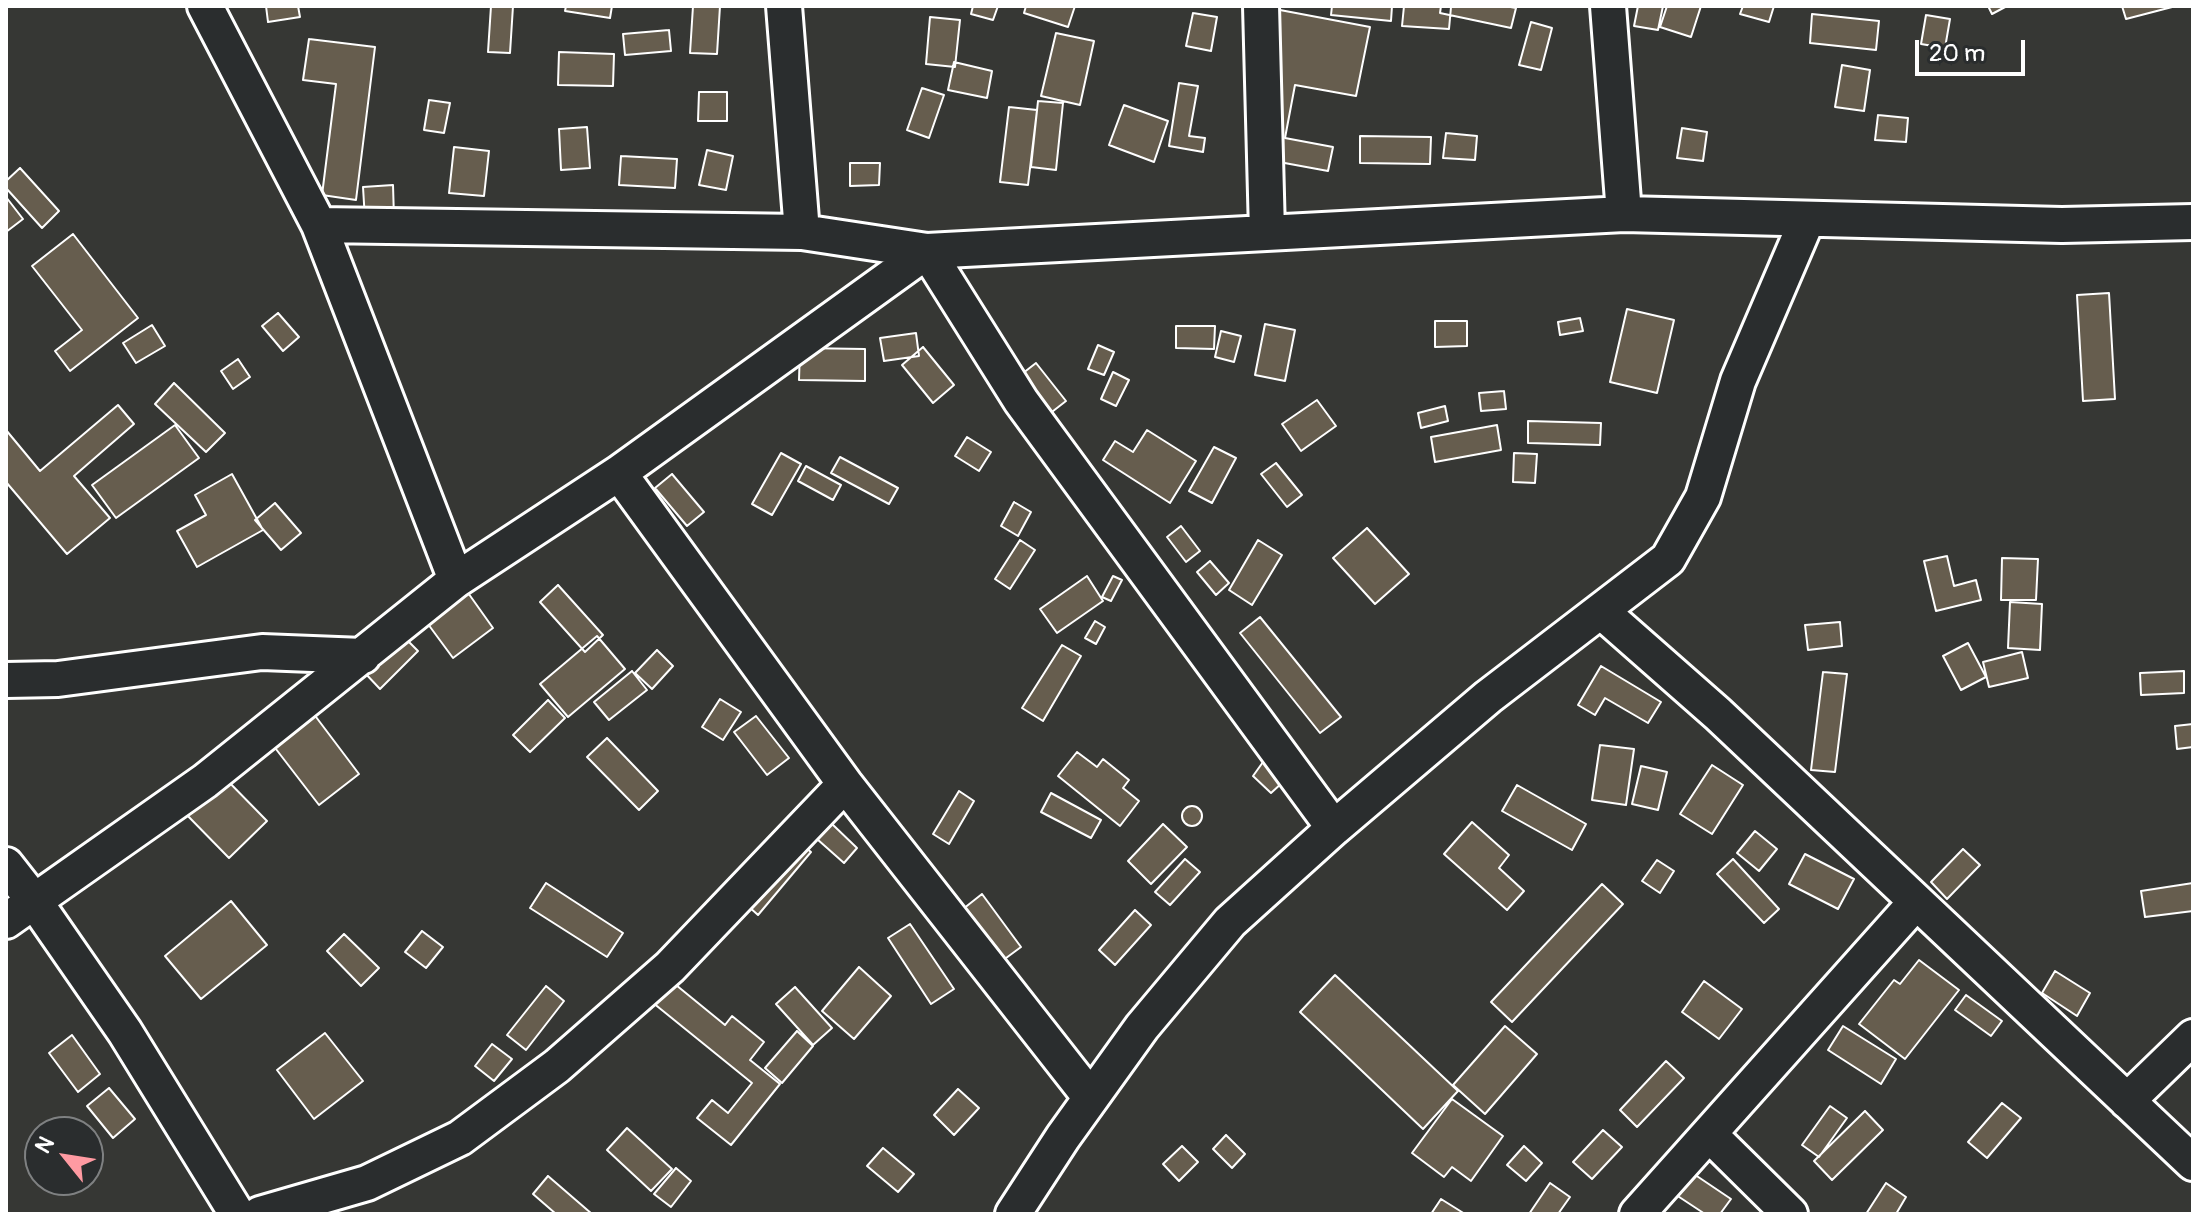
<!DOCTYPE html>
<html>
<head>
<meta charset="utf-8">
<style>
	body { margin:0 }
	#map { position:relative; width:2199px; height:1220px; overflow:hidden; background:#363734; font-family:Pangolin,sans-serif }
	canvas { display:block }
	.frame { position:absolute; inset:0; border:8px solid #fff; pointer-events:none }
	.north { position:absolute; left:24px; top:1116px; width:80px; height:80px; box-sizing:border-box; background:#2a2d2e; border:2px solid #7f8182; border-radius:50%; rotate:300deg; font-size:22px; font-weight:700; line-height:32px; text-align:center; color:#fff }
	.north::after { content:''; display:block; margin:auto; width:28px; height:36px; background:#ff9aa2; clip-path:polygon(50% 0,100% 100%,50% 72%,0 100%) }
	.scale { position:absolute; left:1915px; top:40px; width:110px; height:36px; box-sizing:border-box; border:4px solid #fff; border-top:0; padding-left:10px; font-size:24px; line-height:28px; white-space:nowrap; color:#fff; -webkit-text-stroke:6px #2a2d2e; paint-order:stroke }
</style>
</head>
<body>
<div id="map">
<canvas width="2199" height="1220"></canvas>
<div class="frame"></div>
<div class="north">N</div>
<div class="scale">20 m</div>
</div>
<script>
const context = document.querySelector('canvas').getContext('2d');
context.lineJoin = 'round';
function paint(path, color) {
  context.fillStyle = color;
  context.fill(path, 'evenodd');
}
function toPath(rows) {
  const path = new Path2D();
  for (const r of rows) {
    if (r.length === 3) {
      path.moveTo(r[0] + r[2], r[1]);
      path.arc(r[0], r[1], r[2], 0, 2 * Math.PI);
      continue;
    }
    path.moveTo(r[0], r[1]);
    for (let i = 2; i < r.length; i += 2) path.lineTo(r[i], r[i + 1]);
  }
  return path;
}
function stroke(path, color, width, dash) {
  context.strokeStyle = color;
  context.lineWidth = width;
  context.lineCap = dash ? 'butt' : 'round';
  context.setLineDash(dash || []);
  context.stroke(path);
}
const building = toPath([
	[266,6,298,6,300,17,268,22,266,6],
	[491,6,513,6,510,53,488,52,491,6],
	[566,6,612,6,610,18,565,11,566,6],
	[693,6,720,6,717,54,690,53,693,6],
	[973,6,998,6,993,20,971,14,973,6],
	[1026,6,1075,6,1068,27,1024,13,1026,6],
	[1332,6,1392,6,1391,21,1331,15,1332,6],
	[1404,6,1451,7,1449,29,1402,26,1404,6],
	[1441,6,1505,6,1516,8,1511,28,1440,13,1441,6],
	[1638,6,1663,6,1658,30,1634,26,1638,6],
	[1667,6,1701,6,1691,37,1660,27,1667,6],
	[1743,6,1774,6,1769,22,1740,14,1743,6],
	[1988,6,2007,6,1992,14,1988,6],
	[2122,6,2176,6,2126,19,2122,6],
	[1280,10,1370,27,1356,96,1295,85,1285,138,1333,147,1328,171,1252,157,1280,10],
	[1193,13,1217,17,1211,51,1186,46,1193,13],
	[1812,14,1879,21,1876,50,1810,43,1812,14],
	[1926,15,1950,19,1945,48,1921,44,1926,15],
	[930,17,960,20,955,67,926,64,930,17],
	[1531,22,1552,28,1541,70,1519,65,1531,22],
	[669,30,671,51,625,55,623,34,669,30],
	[1056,33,1094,41,1080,105,1041,96,1056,33],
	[309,39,375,47,356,200,322,195,336,84,303,80,309,39],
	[559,52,614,54,613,86,558,85,559,52],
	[954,62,992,71,987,98,948,90,954,62],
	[1842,65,1870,70,1864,111,1835,107,1842,65],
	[1179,83,1198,86,1189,136,1205,138,1203,152,1169,146,1179,83],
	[922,88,944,95,929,138,907,130,922,88],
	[699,92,727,92,727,121,698,121,699,92],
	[429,100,450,103,444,133,424,130,429,100],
	[1038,101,1063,103,1056,170,1031,167,1038,101],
	[1124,105,1168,121,1154,162,1109,145,1124,105],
	[1009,107,1037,110,1028,185,1000,182,1009,107],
	[1878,115,1908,118,1906,142,1875,140,1878,115],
	[587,127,590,168,561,170,559,129,587,127],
	[1682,128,1707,132,1703,161,1677,158,1682,128],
	[1446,133,1477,136,1475,160,1443,158,1446,133],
	[1360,136,1431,137,1430,164,1360,163,1360,136],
	[454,147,489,151,484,196,449,193,454,147],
	[707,150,733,156,726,190,699,185,707,150],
	[621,156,677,159,675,188,619,185,621,156],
	[850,163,880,163,879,185,850,186,850,163],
	[20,168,59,211,42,228,6,188,6,181,20,168],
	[393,185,394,218,365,220,363,187,393,185],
	[6,197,23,219,6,232,6,197],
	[73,234,138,318,70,371,55,351,82,330,32,266,73,234],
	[2109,293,2115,399,2083,401,2077,295,2109,293],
	[1627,309,1674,320,1657,393,1610,382,1627,309],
	[278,313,299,337,283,351,262,326,278,313],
	[1580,318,1583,331,1560,335,1558,322,1580,318],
	[1435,321,1467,321,1467,346,1435,347,1435,321],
	[1265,324,1295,330,1285,381,1255,375,1265,324],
	[152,325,165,346,136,363,123,343,152,325],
	[1176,326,1215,326,1214,349,1176,348,1176,326],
	[1221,331,1241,336,1234,362,1215,357,1221,331],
	[916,333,919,356,884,361,880,338,916,333],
	[1098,345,1114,352,1104,375,1088,369,1098,345],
	[923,347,954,385,933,403,902,365,923,347],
	[800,348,865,349,865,381,799,380,800,348],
	[238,359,250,377,233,389,221,371,238,359],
	[1036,363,1066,401,1048,415,1018,377,1036,363],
	[1113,372,1129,380,1116,406,1101,399,1113,372],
	[174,383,225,433,206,452,155,404,174,383],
	[1504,391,1506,409,1481,411,1479,393,1504,391],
	[1317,400,1336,426,1301,451,1282,424,1317,400],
	[118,405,134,424,74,476,110,518,67,554,6,482,6,430,40,471,118,405],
	[1445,406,1448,421,1421,428,1418,413,1445,406],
	[1528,421,1601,423,1600,445,1528,443,1528,421],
	[175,425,199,458,116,518,92,485,175,425],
	[1497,425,1501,450,1435,462,1431,437,1497,425],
	[1147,430,1196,461,1170,503,1103,460,1115,441,1133,452,1147,430],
	[967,437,991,452,979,471,955,456,967,437],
	[1214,447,1236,458,1212,503,1189,491,1214,447],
	[781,453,801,464,772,515,752,504,781,453],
	[1514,453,1537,454,1535,483,1513,482,1514,453],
	[840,457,898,488,889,504,831,473,840,457],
	[1276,463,1302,495,1287,507,1261,474,1276,463],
	[806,466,841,485,833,500,798,481,806,466],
	[232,474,263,530,197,567,177,531,206,515,195,495,232,474],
	[672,474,704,512,687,526,655,488,672,474],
	[1014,502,1031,512,1018,536,1001,526,1014,502],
	[275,503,301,533,281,550,255,520,275,503],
	[1181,526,1200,551,1186,562,1167,537,1181,526],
	[1367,528,1409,574,1375,604,1333,558,1367,528],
	[1020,540,1035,550,1010,589,995,579,1020,540],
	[1258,540,1282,555,1252,605,1229,590,1258,540],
	[1947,556,1954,586,1976,580,1981,600,1936,611,1924,561,1947,556],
	[2002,558,2038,559,2036,600,2001,600,2002,558],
	[1210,561,1229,583,1216,595,1197,572,1210,561],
	[1087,576,1103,601,1057,633,1040,609,1087,576],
	[1113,576,1122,580,1111,601,1102,597,1113,576],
	[558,585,603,635,585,652,540,602,558,585],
	[466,590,493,628,453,658,425,620,466,590],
	[2010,602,2042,604,2040,650,2008,648,2010,602],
	[1260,617,1341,717,1320,733,1240,633,1260,617],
	[1095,621,1105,627,1096,644,1085,638,1095,621],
	[1840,622,1842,646,1808,650,1805,625,1840,622],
	[402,635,418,651,380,689,364,672,402,635],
	[597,636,625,669,568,717,540,684,597,636],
	[1968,643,1986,677,1961,690,1943,656,1968,643],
	[1062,645,1081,656,1043,721,1022,708,1062,645],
	[657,650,673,666,652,689,635,673,657,650],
	[2022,652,2028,678,1989,687,1983,662,2022,652],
	[1601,666,1661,702,1648,723,1605,698,1595,715,1578,705,1601,666],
	[632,671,647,690,609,720,594,702,632,671],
	[2184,671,2184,693,2141,695,2140,673,2184,671],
	[1823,672,1847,674,1835,772,1811,770,1823,672],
	[720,699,741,712,723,740,702,727,720,699],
	[548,700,565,718,530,752,513,735,548,700],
	[310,709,359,774,319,805,269,740,310,709],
	[756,716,789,758,767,775,734,732,756,716],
	[2193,724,2193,747,2177,749,2175,726,2193,724],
	[607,738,658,791,639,810,587,757,607,738],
	[1600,745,1634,749,1626,805,1592,800,1600,745],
	[1077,752,1097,767,1103,759,1129,780,1123,788,1139,801,1120,826,1058,776,1077,752],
	[1263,762,1283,782,1271,793,1253,776,1263,762],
	[1712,765,1743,785,1712,834,1680,814,1712,765],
	[1641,766,1667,772,1658,810,1632,804,1641,766],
	[221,774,267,821,229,858,183,811,221,774],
	[1517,785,1586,824,1572,850,1502,811,1517,785],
	[959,791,974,801,949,844,933,834,959,791],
	[1051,793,1101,820,1091,838,1041,812,1051,793],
	[1192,816,10],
	[1472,822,1509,855,1499,868,1524,891,1507,910,1444,854,1472,822],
	[831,823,857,848,844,863,817,839,831,823],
	[1163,824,1187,847,1151,884,1128,861,1163,824],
	[1755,831,1777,849,1759,871,1737,853,1755,831],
	[790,835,811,852,758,915,738,897,790,835],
	[1963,849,1980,865,1947,899,1931,882,1963,849],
	[1805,854,1854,879,1838,909,1789,884,1805,854],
	[1185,859,1200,872,1170,905,1155,892,1185,859],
	[1733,859,1779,909,1764,923,1717,874,1733,859],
	[1657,860,1674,871,1660,893,1642,881,1657,860],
	[546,883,623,933,607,957,530,908,546,883],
	[2193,883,2193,911,2145,917,2141,891,2193,883],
	[1602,884,1623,904,1512,1022,1491,1002,1602,884],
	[982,894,1021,947,1002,961,963,909,982,894],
	[231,901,267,945,201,999,165,956,231,901],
	[1135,910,1151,925,1115,965,1099,950,1135,910],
	[910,924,954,989,931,1004,888,938,910,924],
	[422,931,443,947,426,968,405,952,422,931],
	[344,934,379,968,361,986,327,951,344,934],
	[1919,960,1959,990,1905,1059,1859,1024,1894,980,1900,984,1919,960],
	[859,967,891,996,854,1039,822,1011,859,967],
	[2055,971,2090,993,2077,1016,2042,993,2055,971],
	[1335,975,1458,1091,1423,1129,1300,1012,1335,975],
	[665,976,725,1025,732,1016,764,1042,750,1060,780,1084,731,1145,697,1118,712,1100,728,1113,752,1083,647,998,665,976],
	[1704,981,1742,1009,1719,1039,1682,1012,1704,981],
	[546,986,564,1001,526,1050,507,1035,546,986],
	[795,987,832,1028,813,1045,776,1004,795,987],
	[1966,995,2002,1021,1991,1036,1955,1010,1966,995],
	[1505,1026,1537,1054,1485,1114,1453,1085,1505,1026],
	[1843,1026,1896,1059,1881,1084,1828,1050,1843,1026],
	[797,1031,813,1046,782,1083,765,1068,797,1031],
	[325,1033,363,1081,314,1119,277,1070,325,1033],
	[72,1035,100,1074,78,1092,49,1053,72,1035],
	[492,1044,512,1059,494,1081,475,1066,492,1044],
	[1666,1061,1684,1078,1637,1127,1620,1110,1666,1061],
	[109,1088,135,1119,113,1138,87,1106,109,1088],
	[958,1089,979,1108,954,1135,934,1115,958,1089],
	[1452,1099,1503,1136,1471,1181,1452,1167,1444,1177,1412,1153,1452,1099],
	[2002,1103,2021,1118,1987,1158,1968,1142,2002,1103],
	[1830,1106,1847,1118,1819,1157,1802,1145,1830,1106],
	[1865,1111,1883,1130,1832,1180,1814,1161,1865,1111],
	[627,1128,672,1169,651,1191,607,1150,627,1128],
	[1603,1130,1622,1147,1592,1179,1573,1162,1603,1130],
	[1226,1135,1245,1154,1232,1168,1213,1149,1226,1135],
	[88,1145,96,1155,88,1161,88,1145],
	[1182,1146,1198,1162,1179,1181,1163,1164,1182,1146],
	[1524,1146,1542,1163,1526,1181,1507,1165,1524,1146],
	[883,1148,914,1174,898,1192,867,1166,883,1148],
	[1676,1162,1731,1199,1720,1214,1705,1214,1661,1185,1676,1162],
	[676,1168,691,1181,671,1207,654,1194,676,1168],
	[548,1176,592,1214,556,1214,533,1194,548,1176],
	[1550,1183,1570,1197,1558,1214,1529,1214,1550,1183],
	[1886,1183,1906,1197,1896,1214,1866,1214,1886,1183],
	[1441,1199,1465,1214,1431,1214,1441,1199]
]);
const minor = toPath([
	[205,6,319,225,456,580],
	[784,6,802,232],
	[1261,6,1267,232],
	[1608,6,1624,214],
	[319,225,802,232,927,251,1624,214,2062,225,2193,222],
	[619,473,845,784,1091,1098],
	[1601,611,1718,714,2193,1163],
	[6,680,58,679,262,652,363,656],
	[6,865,35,902,125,1032,237,1214],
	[6,921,205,781,456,580,619,473,927,251,1021,401,1334,828],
	[2127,1101,2193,1037],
	[1709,1134,1790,1214],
	[260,1214,367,1183,460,1138,557,1066,670,967,845,784],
	[1013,1214,1063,1137,1142,1027,1230,922,1334,828,1488,697,1668,559,1703,497,1738,381,1807,220],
	[1637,1214,1916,902]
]);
paint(building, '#665d4e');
stroke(building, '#fff', 2);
stroke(minor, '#fff', 40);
stroke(minor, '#2a2d2e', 34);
</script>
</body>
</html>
